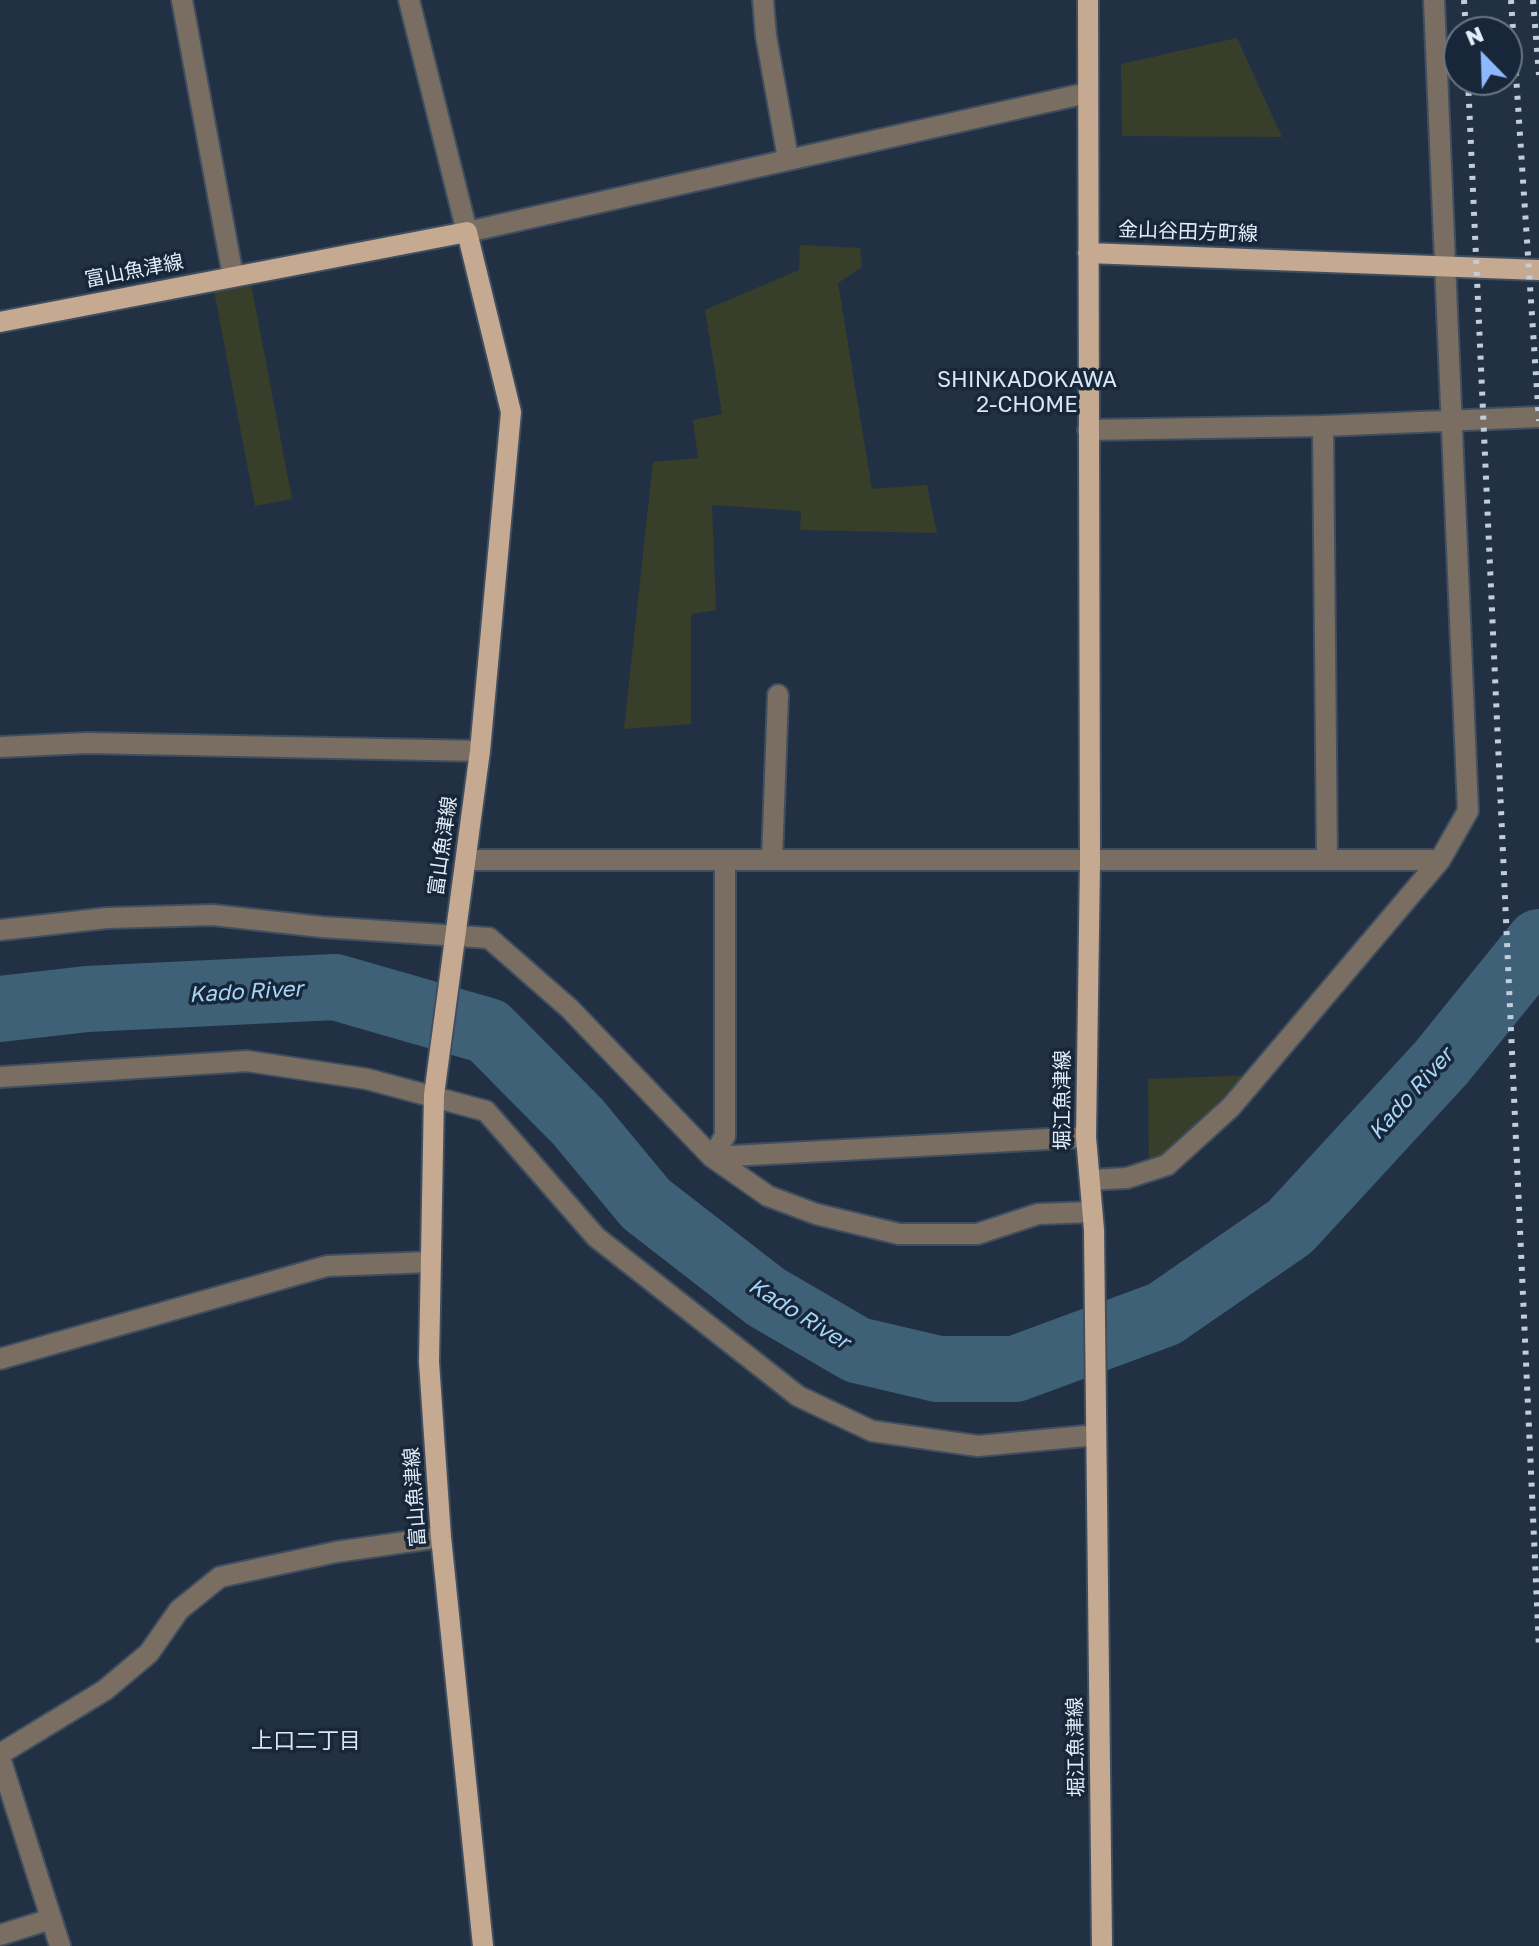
<!DOCTYPE html>
<html>
<head>
<meta charset="utf-8">
<style>
	body { margin:0 }
	#map { position:relative; width:1539px; height:1946px; overflow:hidden; background:#213143; font-family:"Golos Text",sans-serif }
	canvas { display:block }
	.north { position:absolute; left:1443px; top:16px; width:80px; height:80px; box-sizing:border-box; background:#172739; border:2px solid #697686; border-radius:50%; rotate:337deg; font-size:22px; font-weight:700; line-height:32px; text-align:center; color:#e3edfa }
	.north::after { content:''; display:block; margin:auto; width:28px; height:36px; background:#8db9fc; clip-path:polygon(50% 0,100% 100%,50% 72%,0 100%) }
</style>
</head>
<body>
<div id="map">
<canvas width="1539" height="1946"></canvas>
<div class="north">N</div>
</div>
<script>
const context = document.querySelector('canvas').getContext('2d');
context.lineJoin = 'round';
function paint(path, color) {
  context.fillStyle = color;
  context.fill(path, 'evenodd');
}
function toPath(rows) {
  const path = new Path2D();
  for (const r of rows) {
    path.moveTo(r[0], r[1]);
    for (let i = 2; i < r.length; i += 2) path.lineTo(r[i], r[i + 1]);
  }
  return path;
}
function stroke(path, color, width, dash) {
  context.strokeStyle = color;
  context.lineWidth = width;
  context.lineCap = dash ? 'butt' : 'round';
  context.setLineDash(dash || []);
  context.stroke(path);
}
function label(font, color, halo, rows, align = 'center') {
  context.font = font + ' "Golos Text","Noto Sans JP",sans-serif';
  context.lineWidth = 7;
  context.setLineDash([]);
  context.textBaseline = 'middle';
  context.strokeStyle = halo;
  context.fillStyle = color;
  for (const [text, x, y, turn = 0] of rows) {
    context.save();
    context.translate(x, y);
    context.rotate((+turn || 0) * Math.PI / 180);
    context.textAlign = isNaN(turn) ? turn : align;
    if (halo) context.strokeText(text, 0, 0);
    context.fillText(text, 0, 0);
    context.restore();
  }
}
const green = toPath([
	[1237,38,1282,137,1122,136,1121,64],
	[800,245,860,248,862,267,838,283,872,489,927,485,937,533,800,530,801,511,712,505,716,610,691,614,691,724,624,729,653,462,698,458,693,420,722,414,705,310,799,270],
	[249,273,292,499,255,506,212,280],
	[1257,1075,1149,1171,1148,1079]
]);
const river = toPath([
	[0,1009,87,999,335,987,488,1031,578,1122,646,1204,766,1297,857,1350,938,1369,1015,1369,1164,1314,1290,1227,1441,1063,1539,942]
]);
const minor = toPath([
	[182,0,233,276],
	[409,0,467,232,1087,93],
	[763,0,766,36,788,158],
	[1088,430,1323,426],
	[0,747,88,743,480,751],
	[467,860,1440,860],
	[772,860,778,695],
	[1327,860,1323,426,1539,417],
	[0,930,107,918,213,915,322,927,489,938,570,1009,712,1157,768,1196,816,1214,899,1234,977,1234,1038,1214,1092,1212],
	[0,1077,247,1061,367,1079,486,1111,596,1237,798,1396,872,1431,978,1446,1096,1435],
	[712,1157,1086,1137],
	[712,1157,725,1136,725,860],
	[1090,1180,1127,1178,1167,1165,1231,1107,1440,860,1468,811,1434,0],
	[0,1359,327,1266,430,1262],
	[0,1754,105,1690,149,1653,179,1610,220,1577,336,1552,441,1537],
	[0,1758,60,1946],
	[0,1935,51,1919]
]);
const major = toPath([
	[1088,0,1090,861,1086,1137,1094,1230,1102,1946],
	[1088,253,1539,270],
	[0,322,467,232,511,412,480,751,434,1095,429,1362,441,1537,483,1946]
]);
const rail = toPath([
	[1464,0,1466,32],
	[1511,0,1539,421],
	[1533,0,1539,75],
	[1468,80,1539,1649]
]);
const streetNames = [
	["金山谷田方町線",1188,232,2],
	["富山魚津線",134,271,-11],
	["富山魚津線",443,846,-82],
	["堀江魚津線",1063,1100,-90],
	["富山魚津線",415,1497,-94],
	["堀江魚津線",1076,1747,-91]
];
const neighbourhoodNames = [
	["SHINKADOKAWA",1027,380],
	["2-CHOME",1027,405],
	["上口二丁目",306,1741]
];
const waterNames = [
	["Kado River",246,992,-3],
	["Kado River",1411,1094,-48],
	["Kado River",799,1314,32]
];
paint(green, '#373f2a');
stroke(river, '#3e6178', 66);
stroke(minor, '#404f60', 24);
stroke(major, '#404f60', 24);
stroke(minor, '#7a6d61', 20);
stroke(major, '#c5a990', 20);
stroke(rail, '#c2cddb', 6, [4, 8]);
label('20px', '#e3edfa', '#172739', streetNames);
label('22px', '#dce5f2', '#172739', neighbourhoodNames);
label('italic 22px', '#a6d5f6', '#172739', waterNames);
</script>
</body>
</html>
